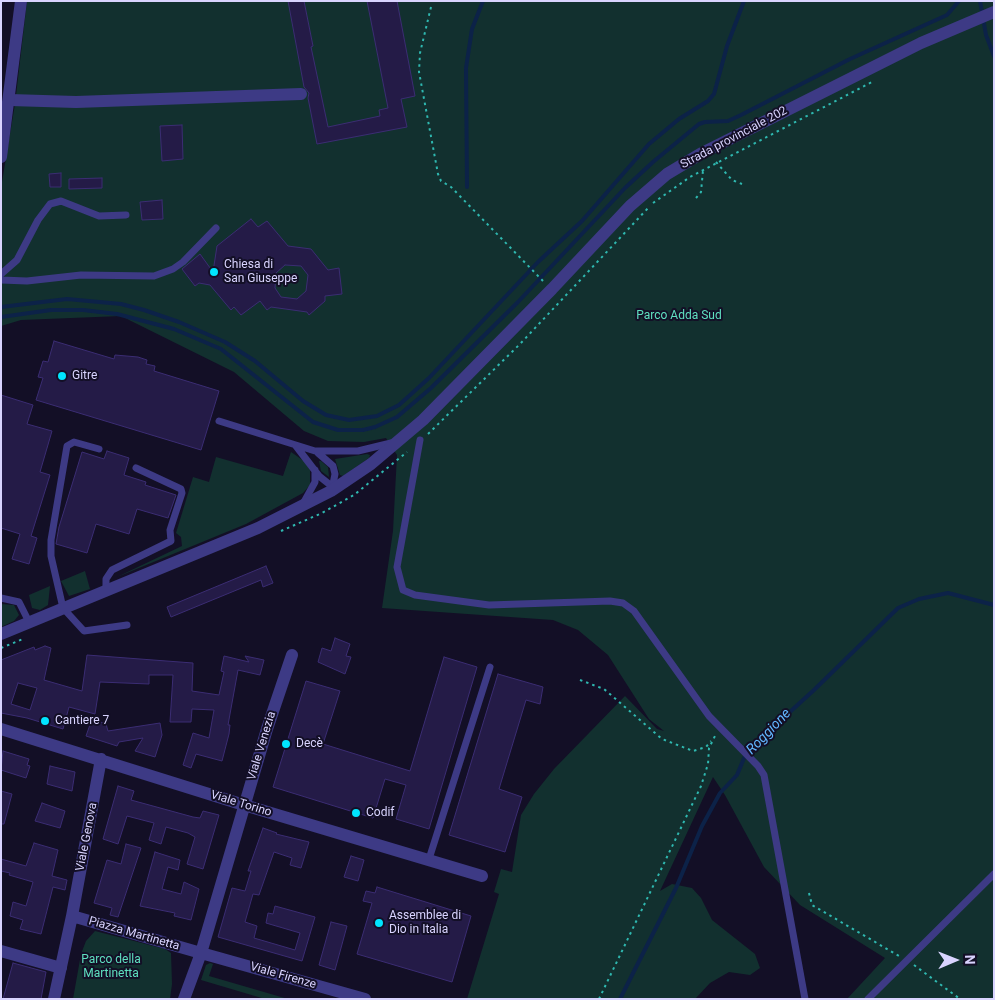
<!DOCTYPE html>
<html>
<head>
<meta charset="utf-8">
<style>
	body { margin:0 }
	#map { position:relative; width:995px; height:1000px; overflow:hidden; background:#130f26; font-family:Roboto,sans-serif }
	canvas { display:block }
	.frame { position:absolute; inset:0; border:2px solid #d9d4ff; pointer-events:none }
	.north { position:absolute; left:930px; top:935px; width:50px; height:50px; -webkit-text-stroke:4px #130f26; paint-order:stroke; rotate:89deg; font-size:14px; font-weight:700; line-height:20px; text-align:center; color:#d9d4ff }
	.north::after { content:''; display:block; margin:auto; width:18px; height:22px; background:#d9d4ff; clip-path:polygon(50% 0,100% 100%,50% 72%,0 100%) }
</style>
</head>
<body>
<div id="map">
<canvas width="995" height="1000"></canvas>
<div class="frame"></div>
<div class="north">N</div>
</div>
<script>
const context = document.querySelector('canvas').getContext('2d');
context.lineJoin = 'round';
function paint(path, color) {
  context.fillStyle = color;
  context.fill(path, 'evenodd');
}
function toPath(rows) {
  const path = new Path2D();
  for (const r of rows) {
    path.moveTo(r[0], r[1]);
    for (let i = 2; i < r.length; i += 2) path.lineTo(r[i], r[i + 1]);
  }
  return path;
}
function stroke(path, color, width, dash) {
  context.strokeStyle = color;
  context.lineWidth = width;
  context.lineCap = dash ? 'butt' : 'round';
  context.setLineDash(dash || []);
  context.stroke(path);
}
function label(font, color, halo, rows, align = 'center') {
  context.font = font + ' Roboto,sans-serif';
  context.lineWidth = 4;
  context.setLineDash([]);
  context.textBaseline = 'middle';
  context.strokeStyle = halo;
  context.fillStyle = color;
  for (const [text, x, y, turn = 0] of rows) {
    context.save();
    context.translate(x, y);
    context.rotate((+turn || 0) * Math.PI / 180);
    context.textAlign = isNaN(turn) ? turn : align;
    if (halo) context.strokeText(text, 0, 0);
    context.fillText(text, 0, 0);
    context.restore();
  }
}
const green = toPath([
	[27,1,994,1,994,999,847,999,885,958,800,905,764,867,725,795,713,777,660,891,672,884,692,888,701,898,712,920,755,954,760,968,750,975,729,972,710,983,695,999,467,999,499,894,494,892,501,869,512,872,521,815,534,794,554,769,625,696,657,729,664,731,649,719,608,655,578,630,553,620,382,608,393,531,397,455,386,438,364,442,328,441,304,431,234,372,121,316,21,320,1,326,1,188,15,104],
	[291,452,304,461,310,470,310,485,303,493,246,524,117,577,182,546,181,537,176,533,193,477,209,482,216,457,283,476],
	[367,454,370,455,369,458,343,476,340,475,335,459],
	[319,461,321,461,328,467,329,477,321,471],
	[85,571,90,589,69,596,61,581],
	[50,586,48,605,40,610,32,608,29,595],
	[1,604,14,605,19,615,14,621,1,627],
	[95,931,165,949,171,953,172,984,170,999,73,999,81,954,86,941],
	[210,963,213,964,209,976,288,999,265,999,201,980,206,965]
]);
const stream = toPath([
	[980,1,986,35,994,56],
	[467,187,466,68,472,29,483,1],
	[1,307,67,299,121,304,144,310,179,322,225,342,255,361,303,401,326,415,349,420,377,416,399,405,429,378,538,262,582,221,649,144,679,119,708,101,714,94,727,46,744,1],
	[1,317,51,310,83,310,117,314,174,329,221,349,313,422,338,430,363,430,375,427,397,417,431,388,518,302,625,188,653,162,699,124,705,122,728,121,741,115,850,59,947,15,959,1],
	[620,999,676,888,702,826,720,793,737,775,747,751,814,690,898,608,919,599,948,593,994,605]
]);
const building = toPath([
	[288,1,304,1,313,46,311,47,328,127,380,116,379,110,388,108,367,1,397,1,415,96,401,99,407,127,317,144,308,98,309,93,304,87,288,1],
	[182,125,183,159,162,161,160,126,182,125],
	[61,173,61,187,50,187,49,174,61,173],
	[102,178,102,188,69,189,69,179,102,178],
	[162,200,163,219,142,220,140,202,162,200],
	[251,219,258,227,267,221,288,246,311,249,328,270,339,268,342,294,325,296,325,301,309,315,307,312,271,307,267,310,260,301,241,315,234,307,231,310,210,285,199,283,195,286,182,269,200,254,213,272,217,246,251,219],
	[285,265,301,266,308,275,306,291,297,299,281,297,275,288,276,273,285,265],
	[54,341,114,359,115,355,138,357,147,360,146,364,155,366,154,371,219,391,201,450,36,400,43,378,38,377,43,361,48,362,54,341],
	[1,395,33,405,27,424,52,431,40,472,50,475,31,536,37,538,29,564,12,559,20,534,1,528,1,395],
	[107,451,129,458,124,475,146,482,145,485,176,495,168,518,137,509,129,534,96,524,87,553,56,544,59,527,82,452,104,459,107,451],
	[266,566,273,583,263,587,261,580,171,617,167,607,266,566],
	[335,638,350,644,346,656,351,657,345,674,318,662,322,648,331,651,335,638],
	[45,646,51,648,44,680,82,691,87,655,193,663,192,691,219,695,224,672,221,671,224,656,249,662,245,656,264,660,260,675,238,670,228,725,230,725,229,734,222,761,196,754,191,768,183,765,193,733,209,738,214,710,192,709,191,722,170,722,173,675,149,675,149,684,100,682,95,714,69,707,63,729,27,718,1,713,1,660,34,647,35,650,45,646],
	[18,683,37,688,30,710,11,704,18,683],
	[444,657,477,667,429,829,396,819,406,785,385,779,373,818,273,787,306,681,340,691,323,744,410,771,444,657],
	[498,674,543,687,540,704,526,700,499,789,522,797,505,852,449,835,498,674],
	[92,719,106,724,108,731,160,723,162,735,155,757,135,751,143,738,119,742,117,746,86,736,92,719],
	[3,751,29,759,27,765,30,766,26,778,1,770,3,751],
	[50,766,75,772,72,791,47,784,50,766],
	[118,786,134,791,131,800,193,817,200,818,203,811,219,815,203,869,187,864,195,837,188,833,166,827,161,844,149,840,154,823,127,816,118,844,103,839,118,786],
	[1,791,12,794,4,824,1,824,1,791],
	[42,803,65,811,60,828,35,821,42,803],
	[263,828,277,833,276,834,309,842,301,868,290,865,292,858,274,852,259,895,253,894,245,922,257,926,254,938,295,950,300,933,266,923,268,913,273,914,275,906,315,917,302,961,218,937,232,888,245,891,251,871,248,871,263,828],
	[34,843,58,850,52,876,67,880,65,890,53,887,41,934,20,929,23,920,10,916,13,902,26,906,33,882,9,875,10,873,1,871,1,859,26,866,34,843],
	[126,844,141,848,118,917,110,915,112,908,94,903,107,860,121,864,126,844],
	[155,852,180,860,178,870,168,867,162,889,181,894,184,882,199,889,191,920,174,916,175,913,140,906,155,852],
	[351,856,364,860,358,881,344,877,351,856],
	[377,887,471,916,452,982,357,954,372,903,363,901,366,891,375,893,377,887],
	[331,922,347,926,335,970,319,965,331,922],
	[13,963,46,972,41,999,3,999,13,963]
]);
const path = toPath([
	[431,7,420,53,419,72,438,174,441,181,451,187,543,281],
	[716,162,732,180,742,184],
	[696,198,701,192,703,170],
	[653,203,690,177,872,82],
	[428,434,520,344,650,206],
	[281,531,322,513,354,495,407,452],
	[1,648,23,639],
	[580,680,604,689,662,739,693,751,706,747,711,741],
	[809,893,812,905,899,956],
	[914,965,960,999],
	[599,999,701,786,708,764,709,748,716,734]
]);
const service = toPath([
	[1,274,17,260,38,220,50,204,61,201,99,216,126,215],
	[1,280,27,281,81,275,154,276,173,269,183,262,216,228],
	[219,421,315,451,358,451,391,443],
	[420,440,397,567,403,590,415,595,489,605,610,601,623,603,634,611,709,716,758,766,764,775,805,999],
	[296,446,319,476,329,484,337,486],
	[99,449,74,442,67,446,51,540,51,556,63,608,84,631,127,625],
	[318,453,333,466,335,474,332,489],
	[304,502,315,482,315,470],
	[106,589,106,579,112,570,171,541,170,530,182,493,181,489,136,468],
	[1,598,19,602,29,622],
	[429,859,490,667],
	[868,999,994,874]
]);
const minor = toPath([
	[10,100,76,102,301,94],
	[292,655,267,729,201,953,365,999],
	[1,729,244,805,482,876],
	[72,916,101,759],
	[1,951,61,968],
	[54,999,72,916,201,953,184,999]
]);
const tertiary = toPath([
	[1,157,21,1],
	[1,634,258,528,331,491,371,464,423,420,552,289,630,206,667,174,702,153,921,43,994,12]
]);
const markers = [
	[214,272,5,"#00e5ff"],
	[62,376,5,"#00e5ff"],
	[45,721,5,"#00e5ff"],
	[286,744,5,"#00e5ff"],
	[356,813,5,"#00e5ff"],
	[379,923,5,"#00e5ff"]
];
const streetNames = [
	["Strada provinciale 202",734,138,-28],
	["Viale Venezia",262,746,-73],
	["Viale Torino",241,804,17],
	["Viale Genova",87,837,-79],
	["Piazza Martinetta",134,934,16],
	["Viale Firenze",283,976,16]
];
const poiNames = [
	["Chiesa di",224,265],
	["San Giuseppe",224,279],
	["Gitre",72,376],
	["Cantiere 7",55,721],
	["Decè",296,744],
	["Codif",366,813],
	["Assemblee di",389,916],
	["Dio in Italia",389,930]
];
const parkNames = [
	["Parco Adda Sud",679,316],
	["Parco della",111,960],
	["Martinetta",111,974]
];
const waterNames = [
	["Roggione",769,732,-46]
];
paint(green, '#12302f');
stroke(stream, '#0c2248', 4);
paint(building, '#241b47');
stroke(building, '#3b2d73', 1);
stroke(path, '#2fb8b0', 2, [2.5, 4]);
stroke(service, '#3d3a85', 7);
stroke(minor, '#3d3a85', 12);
stroke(tertiary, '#3d3a85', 12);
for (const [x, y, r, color] of markers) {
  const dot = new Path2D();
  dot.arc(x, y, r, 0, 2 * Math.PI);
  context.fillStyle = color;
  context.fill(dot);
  stroke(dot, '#130f26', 2);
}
label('12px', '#d9d4ff', '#130f26', streetNames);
label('12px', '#d9d4ff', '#130f26', poiNames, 'left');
label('12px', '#5fe0c0', '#130f26', parkNames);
label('italic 14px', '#62b6ff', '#130f26', waterNames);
</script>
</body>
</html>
